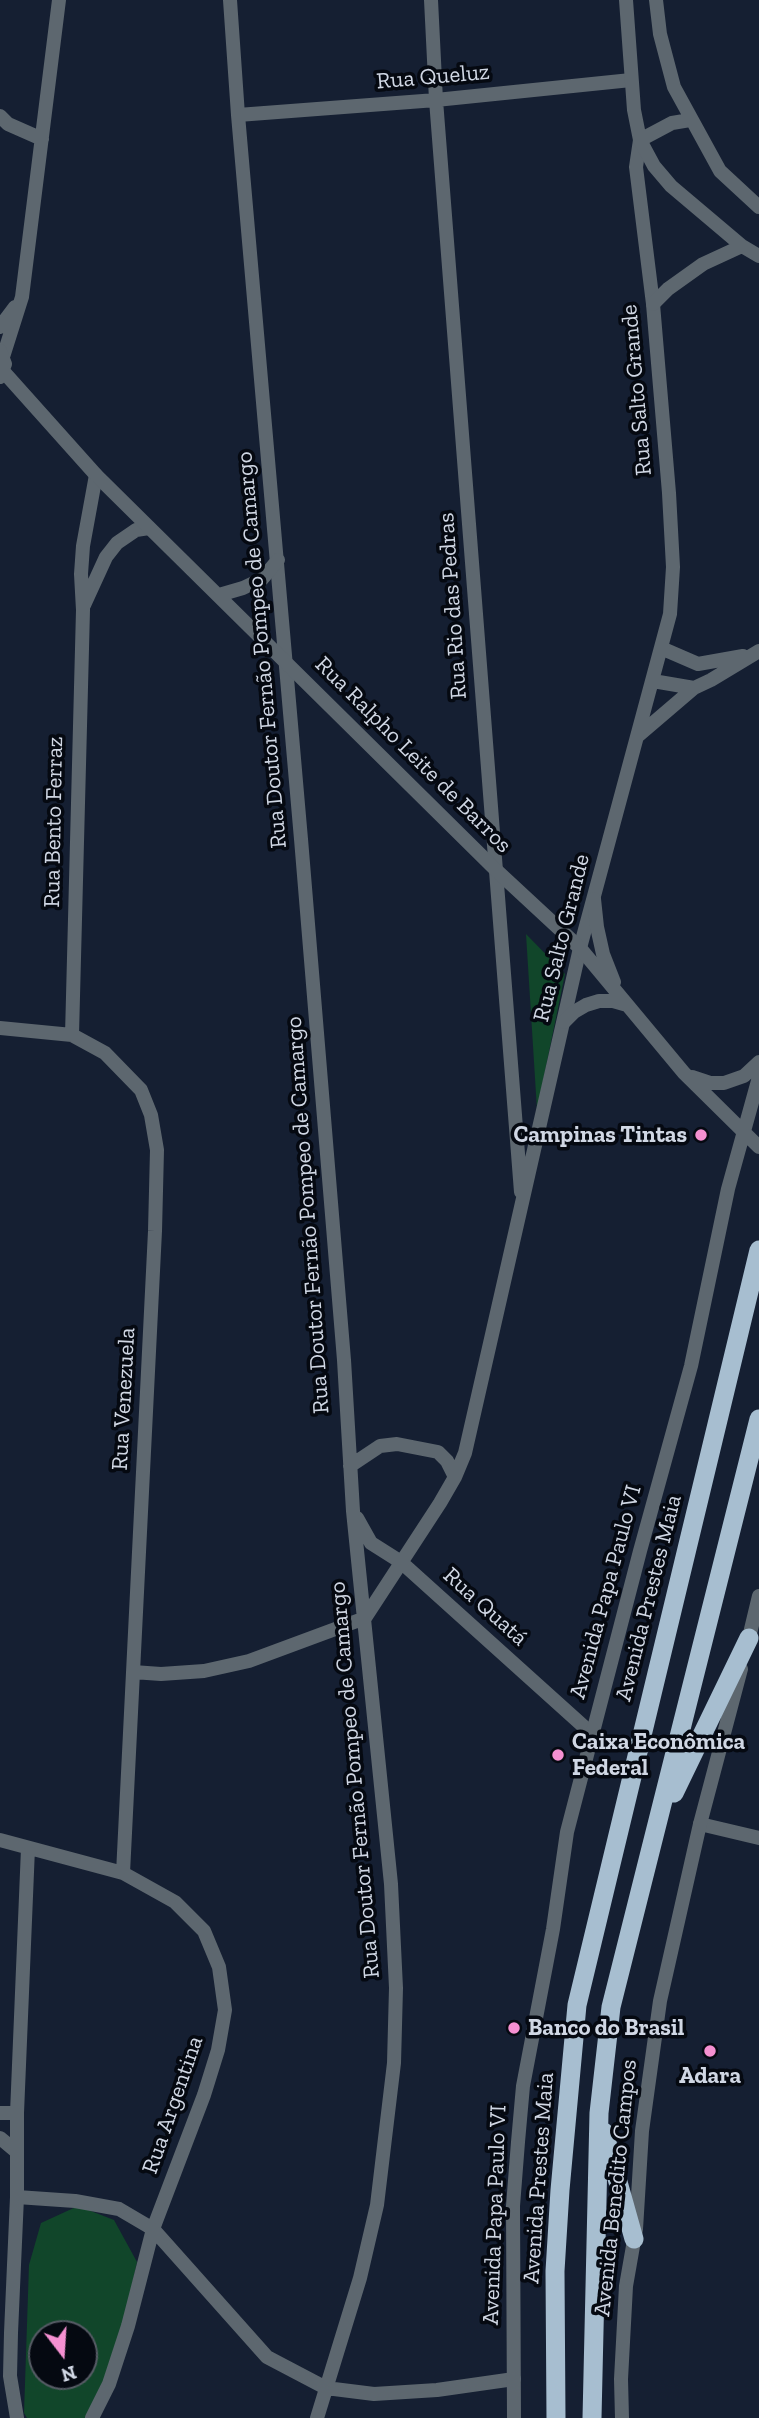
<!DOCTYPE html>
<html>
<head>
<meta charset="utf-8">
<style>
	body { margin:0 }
	#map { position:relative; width:759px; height:2418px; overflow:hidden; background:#151f32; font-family:"Zilla Slab",serif }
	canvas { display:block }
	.north { position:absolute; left:28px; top:2320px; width:70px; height:70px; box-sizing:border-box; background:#050911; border:2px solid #565b65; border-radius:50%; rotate:163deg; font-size:19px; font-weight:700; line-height:28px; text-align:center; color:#d0d7e4 }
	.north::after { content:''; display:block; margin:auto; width:24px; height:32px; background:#f590d1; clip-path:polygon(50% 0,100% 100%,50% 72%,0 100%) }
</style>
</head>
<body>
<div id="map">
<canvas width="759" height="2418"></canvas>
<div class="north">N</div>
</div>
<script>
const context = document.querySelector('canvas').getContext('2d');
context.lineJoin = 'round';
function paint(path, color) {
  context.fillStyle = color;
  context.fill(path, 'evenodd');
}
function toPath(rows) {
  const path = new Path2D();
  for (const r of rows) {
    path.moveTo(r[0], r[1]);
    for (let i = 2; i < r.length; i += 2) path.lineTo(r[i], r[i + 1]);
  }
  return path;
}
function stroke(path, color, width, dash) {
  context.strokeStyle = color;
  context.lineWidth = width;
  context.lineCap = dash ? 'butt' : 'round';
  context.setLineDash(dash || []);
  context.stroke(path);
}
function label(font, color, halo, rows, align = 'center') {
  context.font = font + ' "Zilla Slab",serif';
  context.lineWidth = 7;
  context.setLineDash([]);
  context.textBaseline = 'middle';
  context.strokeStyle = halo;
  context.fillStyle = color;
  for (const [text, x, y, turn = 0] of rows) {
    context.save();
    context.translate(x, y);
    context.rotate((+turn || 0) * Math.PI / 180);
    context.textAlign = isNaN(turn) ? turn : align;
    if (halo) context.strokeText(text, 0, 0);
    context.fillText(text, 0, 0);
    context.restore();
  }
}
const green = toPath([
	[526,934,565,974,537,1110],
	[78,2206,114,2220,137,2262,126,2312,102,2392,85,2418,27,2418,24,2413,29,2265,41,2223],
	[42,2334,84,2334,84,2376,42,2376]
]);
const minor = toPath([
	[230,0,238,115,301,839,344,1360,353,1511,391,1884,396,1988,394,2063,377,2205,360,2278,317,2418],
	[431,0,436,100,521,1192],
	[238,115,436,100,631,80],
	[0,116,8,124,42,139],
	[0,327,15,307],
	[3,357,22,297,59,0],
	[84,605,106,557,117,543,136,530,149,528],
	[661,648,698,664,743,656],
	[653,681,694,688,711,680,759,651],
	[639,735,694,688],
	[0,1028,72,1035,105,1053,141,1090,151,1115,157,1150,155,1231,123,1873],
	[72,1035,83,610,81,574,83,546,96,475],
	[350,1466,380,1446,397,1444,438,1452,447,1461,455,1477],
	[357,1518,371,1543,401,1562,592,1734],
	[133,1672,161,1674,204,1671,249,1661,365,1618,440,1503,455,1477,465,1453,580,948,670,614,673,567,669,493,653,304,636,167,640,140],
	[700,1824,759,1838],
	[0,1840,123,1873,175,1902,204,1931,219,1967,225,2010,218,2050,204,2095,153,2229,128,2326,109,2384,92,2418],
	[0,2113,17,2113],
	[0,2138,17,2152],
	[17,2197,75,2201,119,2209,153,2229,267,2357,326,2388,374,2394,437,2390,514,2379],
	[17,2418,10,2376,11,2333,17,2197,17,2113,28,1848]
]);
const tertiary = toPath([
	[626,0,634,110,640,140,654,166,671,186,742,246,759,256],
	[656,0,660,34,674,87,720,171,759,207],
	[640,140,672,123,690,120],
	[653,304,668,289,703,264,742,246],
	[0,351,5,364,0,377],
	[3,371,96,475,497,871,580,948,684,1073,759,1147],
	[219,595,243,588,262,579,278,560],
	[594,899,597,927,603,954,614,982],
	[564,1022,574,1012,586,1005,599,1001,613,1001,627,1005],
	[692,1077,710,1083,724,1083,744,1076,759,1062],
	[747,1646,759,1596],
	[514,2418,513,2206,518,2142,523,2086,553,1929,567,1832,640,1551,691,1366,728,1189,759,1077],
	[622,2418,621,2379,626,2286,636,2229,642,2131,660,2001,700,1824,741,1669]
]);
const trunk = toPath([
	[674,1793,749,1638],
	[604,2132,634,2239],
	[556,2418,555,2271,560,2190,577,2005,759,1250],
	[592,2418,599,2113,611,2007,759,1419]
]);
const markers = [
	[701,1135,7,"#f590d1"],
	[558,1755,7,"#f590d1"],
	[514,2028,7,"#f590d1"],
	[710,2051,7,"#f590d1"]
];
const streetNames = [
	["Rua Queluz",433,77,-5],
	["Rua Salto Grande",637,390,-95],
	["Rua Rio das Pedras",453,606,-94],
	["Rua Doutor Fernão Pompeo de Camargo",262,650,-95],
	["Rua Ralpho Leite de Barros",413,755,45],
	["Rua Bento Ferraz",54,822,-89],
	["Rua Salto Grande",562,938,-76],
	["Rua Doutor Fernão Pompeo de Camargo",308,1215,-94],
	["Rua Venezuela",124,1399,-87],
	["Avenida Papa Paulo VI",606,1592,-75],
	["Avenida Prestes Maia",649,1598,-76],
	["Rua Quatá",485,1607,42],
	["Rua Doutor Fernão Pompeo de Camargo",355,1780,-95],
	["Rua Argentina",173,2105,-71],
	["Avenida Prestes Maia",539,2178,-86],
	["Avenida Benedito Campos",616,2188,-84],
	["Avenida Papa Paulo VI",495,2215,-88]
];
const poiNames = [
	["Campinas Tintas",687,1135,"right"],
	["Caixa Econômica",572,1742],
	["Federal",572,1768],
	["Banco do Brasil",528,2028],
	["Adara",710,2076,"center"]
];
paint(green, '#11462a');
stroke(minor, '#5d676f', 14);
stroke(tertiary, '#5d676f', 14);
stroke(trunk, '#a7bed0', 19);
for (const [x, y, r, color] of markers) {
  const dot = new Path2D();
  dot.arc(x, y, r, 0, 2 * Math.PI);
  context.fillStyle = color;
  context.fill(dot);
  stroke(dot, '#050911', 2.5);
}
label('23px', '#d0d7e4', '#050911', streetNames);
label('bold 23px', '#d0d7e4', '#050911', poiNames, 'left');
</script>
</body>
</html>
